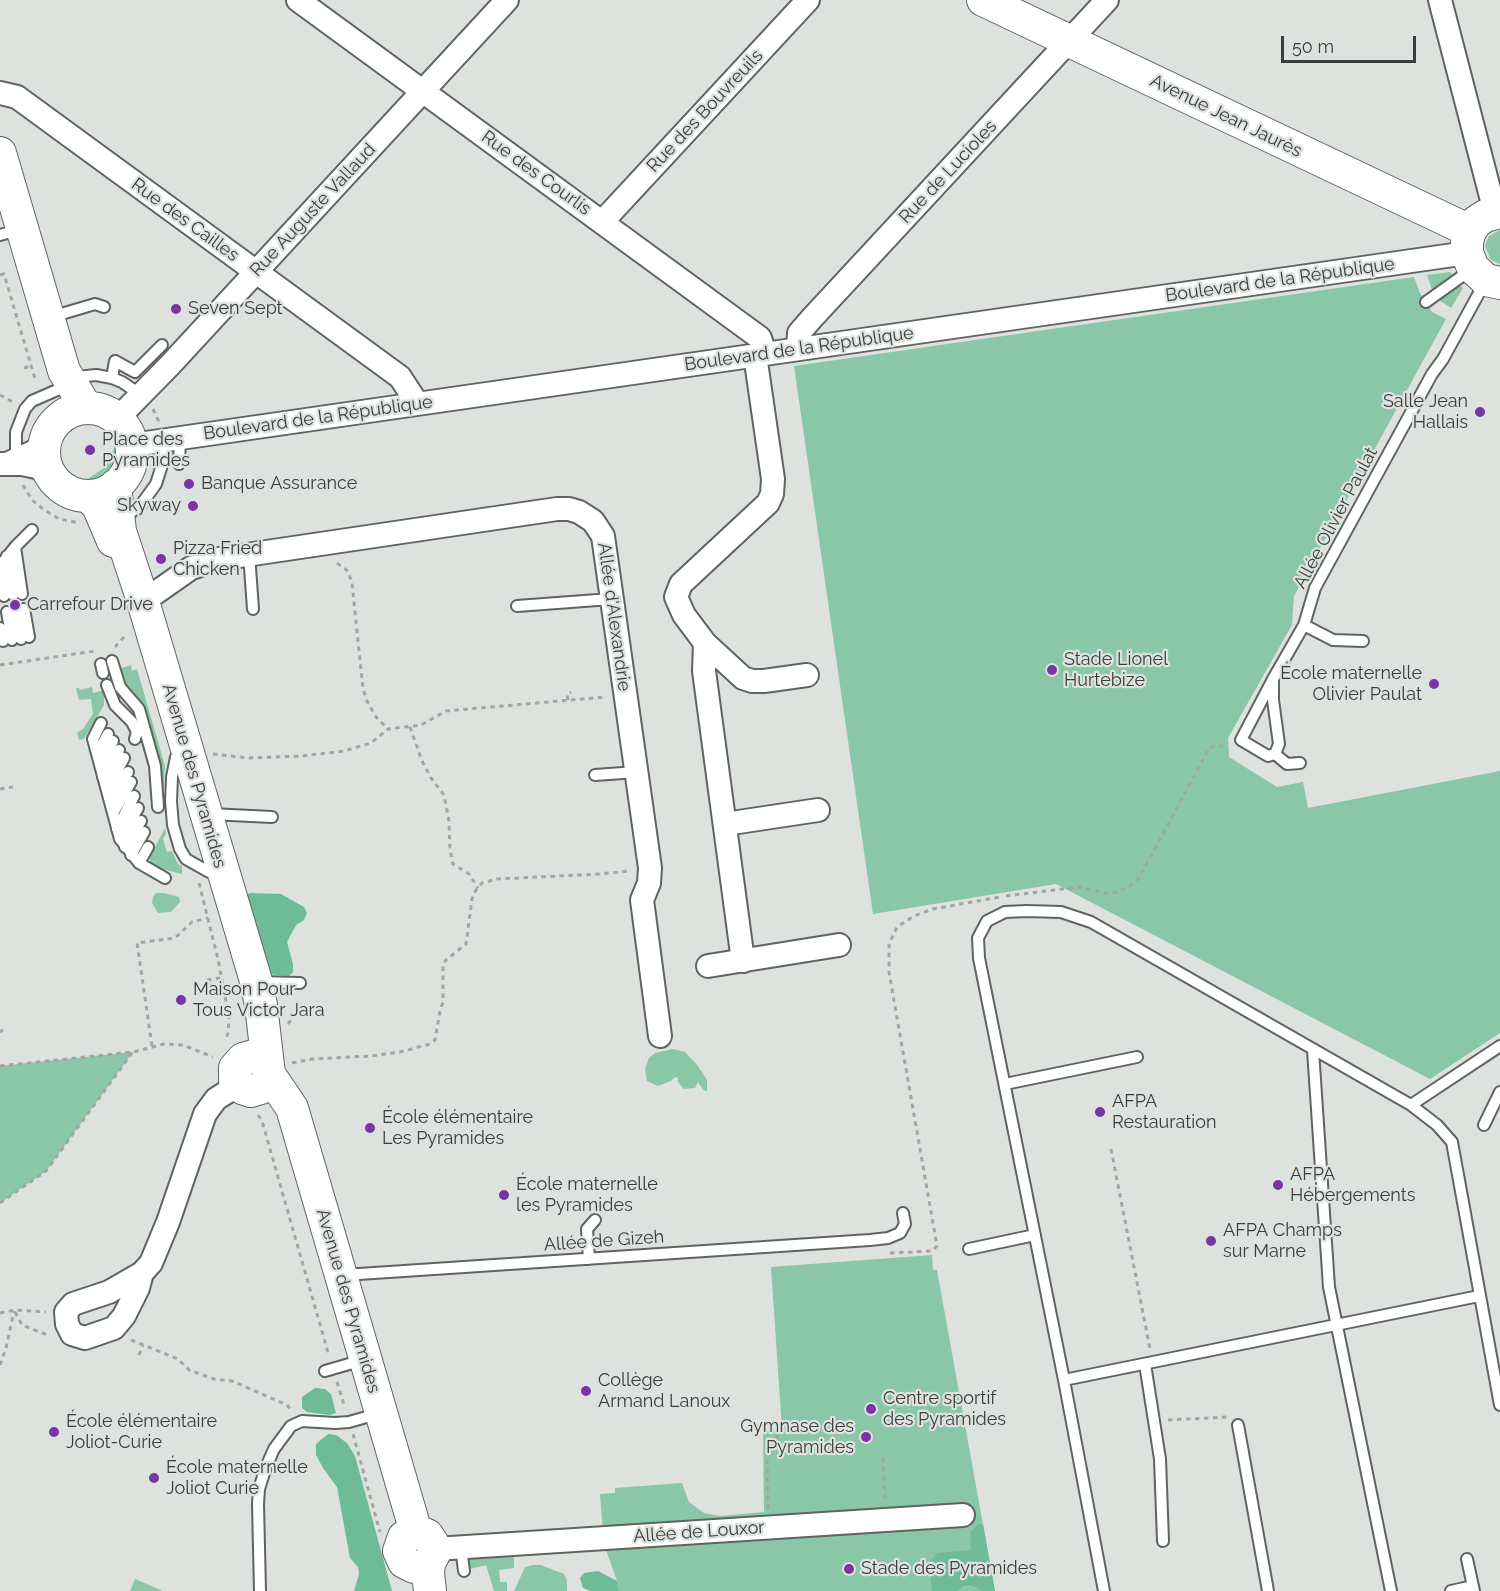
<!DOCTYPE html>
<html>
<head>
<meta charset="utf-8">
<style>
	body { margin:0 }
	#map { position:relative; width:1500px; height:1591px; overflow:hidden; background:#dde2df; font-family:Raleway,sans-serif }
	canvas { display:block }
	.scale { position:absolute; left:1281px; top:36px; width:135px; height:27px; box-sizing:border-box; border:3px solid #3a3d3b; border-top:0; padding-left:8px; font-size:18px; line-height:21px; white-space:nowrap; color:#3a3d3b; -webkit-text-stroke:4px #dde2df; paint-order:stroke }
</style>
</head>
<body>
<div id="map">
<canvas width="1500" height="1591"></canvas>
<div class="scale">50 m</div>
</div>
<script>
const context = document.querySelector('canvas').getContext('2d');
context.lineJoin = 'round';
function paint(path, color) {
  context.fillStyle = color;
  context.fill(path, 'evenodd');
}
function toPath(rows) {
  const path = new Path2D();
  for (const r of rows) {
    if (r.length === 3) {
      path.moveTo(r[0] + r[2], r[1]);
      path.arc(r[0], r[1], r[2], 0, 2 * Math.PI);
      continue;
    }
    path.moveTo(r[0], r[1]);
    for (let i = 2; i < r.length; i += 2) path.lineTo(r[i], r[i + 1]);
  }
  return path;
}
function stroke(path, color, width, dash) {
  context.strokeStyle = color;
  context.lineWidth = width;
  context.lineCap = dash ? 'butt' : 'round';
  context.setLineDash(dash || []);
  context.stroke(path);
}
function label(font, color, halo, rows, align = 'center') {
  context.font = font + ' Raleway,sans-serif';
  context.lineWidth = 4.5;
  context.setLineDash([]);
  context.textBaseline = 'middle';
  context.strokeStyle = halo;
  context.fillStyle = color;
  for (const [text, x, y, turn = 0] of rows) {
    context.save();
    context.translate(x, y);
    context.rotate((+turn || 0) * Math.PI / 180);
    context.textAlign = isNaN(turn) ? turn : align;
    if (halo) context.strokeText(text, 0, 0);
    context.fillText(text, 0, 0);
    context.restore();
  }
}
const green = toPath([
	[1500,230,1500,264,1491,260,1485,246,1489,236],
	[1450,272,1453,276,1432,290,1427,275],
	[1414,277,1420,293,1432,312,1446,319,1294,596,1292,625,1228,738,1229,757,1277,787,1303,782,1308,808,1500,771,1500,1033,1430,1079,1056,884,873,914,794,366],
	[1459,285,1463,288,1451,308,1439,300],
	[119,439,121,444,119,450,108,472,89,483,83,482,104,468],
	[131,665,132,671,137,669,165,766,163,802,160,764,143,705,125,685,119,669],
	[92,687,93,693,104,690,104,705,84,739,79,740,77,733,83,729,93,714,91,699,79,700,76,688,79,688,80,690],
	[165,828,166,834,163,839,167,852,172,851,178,864,182,866,182,874,158,868,150,862,150,857],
	[156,893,164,893,179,897,180,902,171,912,158,913,152,903,153,897],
	[673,1049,685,1052,698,1066,707,1080,707,1091,703,1090,698,1082,695,1088,684,1089,678,1082,678,1078,675,1077,671,1081,658,1086,647,1081,645,1069,649,1058,655,1053],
	[133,1052,46,1171,0,1203,0,1066],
	[932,1255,933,1270,937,1270,995,1591,619,1591,617,1581,604,1544,600,1494,615,1493,615,1488,682,1483,689,1502,704,1513,720,1516,764,1512,763,1431,782,1429,771,1267],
	[511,1554,514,1558,514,1568,499,1570,500,1582,507,1582,507,1591,494,1591,486,1565,470,1569,468,1555],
	[533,1565,541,1565,564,1574,567,1580,567,1591,514,1591,525,1567],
	[135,1579,163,1591,130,1591]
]);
const forest = toPath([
	[250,893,281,894,304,907,307,913,304,920,296,925,287,942,293,964,293,972,289,976,267,974,246,895],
	[315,1388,325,1389,331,1394,336,1413,330,1415,307,1412,302,1408,302,1397],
	[328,1434,336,1435,347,1443,355,1456,392,1591,354,1591,359,1574,358,1567,350,1558,337,1487,323,1468,316,1455,316,1444],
	[978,1524,983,1524,995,1591,981,1591,978,1588,970,1585,963,1586,958,1591,932,1591,929,1565,930,1561,938,1553,971,1550,970,1533],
	[598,1571,617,1581,619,1591,590,1591,583,1588,580,1578,584,1573]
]);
const path = toPath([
	[0,275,4,274,36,382],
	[24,368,31,366],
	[0,395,13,402],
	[153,409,159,422],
	[23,485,32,500,43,509,59,519,80,523],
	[337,563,348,571,352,583,363,689,367,701,376,717,388,729],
	[115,647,124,637],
	[0,665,95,651],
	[568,700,567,694,571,692],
	[410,727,422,761,431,778,444,795,449,821,450,850,453,864,469,874,478,888],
	[213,754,250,758,302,756,344,751,371,743,388,729,421,725,446,711,605,697],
	[0,789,13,787],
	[199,883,218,959,229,1017,228,1033,225,1041],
	[1006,896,1078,887,1109,894,1120,891,1131,885,1139,878,1210,747,1227,745],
	[207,980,220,978],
	[288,1024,296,1013,302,1013],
	[0,1032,3,1030],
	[152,1046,137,943,175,938,192,922,208,918],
	[292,1063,312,1059,371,1056,400,1052,430,1044,435,1040,440,1011,443,1002,443,965,446,960,466,944,472,899,476,890,482,883,497,879,600,874,629,871],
	[0,1066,133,1052,164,1044,183,1045,213,1057],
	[258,1115,262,1121,329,1356],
	[1111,1149,1150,1349],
	[0,1203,46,1171,132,1053],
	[890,1253,932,1251,937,1246,889,972,889,944,897,927,914,916,933,909,1000,897],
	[15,1312,22,1325,50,1336],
	[0,1313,15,1310,46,1312],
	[131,1340,178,1359,189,1370,214,1379,232,1381,287,1405,292,1411],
	[139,1355,143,1345],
	[0,1365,6,1348,14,1311],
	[337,1382,345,1408],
	[1168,1420,1228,1417],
	[353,1434,380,1532],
	[883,1458,885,1501],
	[768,1509,767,1461,777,1438,777,1429]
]);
const service = toPath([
	[0,235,19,230],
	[1426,302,1472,269],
	[51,317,95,304,104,307],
	[112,378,115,361,135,372,162,345],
	[16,462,16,432,25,409,32,401,64,387,77,377,96,375,112,378,122,382,141,395],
	[179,464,180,439],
	[123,518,140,506,156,484,162,465,163,441],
	[15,547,22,594],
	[249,554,253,609],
	[7,556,13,595],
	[0,566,15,547,32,530],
	[0,567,4,596],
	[517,606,611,599],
	[24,609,29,637],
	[15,611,21,639],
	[7,612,12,640],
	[1304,625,1333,640,1363,641],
	[0,628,3,641],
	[112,661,120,687,139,709,155,766,158,807],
	[101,664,103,673],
	[1273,679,1273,700,1279,744,1275,754,1268,756,1241,740,1273,679,1304,625,1315,588,1432,374,1443,359,1485,282],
	[107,685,115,705,132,722,137,732,135,739],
	[101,723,93,739,120,839,139,863,165,878],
	[97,753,108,734],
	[1275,754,1287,764,1300,763],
	[176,757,172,777,171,801,173,825,180,849,186,859,209,872],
	[100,763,113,741],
	[595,775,637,772],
	[103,777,119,750],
	[107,789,124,758],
	[110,801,128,772],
	[113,813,131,782],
	[210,814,272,817],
	[117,829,134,796],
	[120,839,138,808],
	[125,847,141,821],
	[131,855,144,832],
	[139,863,148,847],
	[258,982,300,983],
	[1313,1050,1329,1287,1391,1591],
	[1005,1084,1137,1057],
	[1411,1105,1500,1046],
	[1484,1125,1500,1092],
	[969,1249,1035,1235],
	[589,1259,587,1229,595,1220],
	[344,1275,870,1240,888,1238,900,1233,905,1224,903,1213],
	[1145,1364,1160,1459,1163,1541],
	[325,1371,363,1360],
	[1064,1380,1479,1296],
	[1238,1425,1268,1591],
	[461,1547,464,1571],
	[1467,1559,1474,1591],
	[260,1591,258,1504,259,1489,266,1467,274,1449,291,1426,302,1421,335,1423,349,1422,370,1416],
	[1104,1591,1064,1380,979,958,978,938,987,921,1005,912,1026,911,1061,912,1091,922,1411,1105,1437,1125,1452,1142,1500,1405],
	[1451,1591,1473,1586]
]);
const minor = toPath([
	[298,0,760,338,765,354],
	[1440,0,1495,212],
	[0,93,17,97,400,377,417,403],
	[603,221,808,0],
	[798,349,799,333,813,317,1107,0],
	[755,355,773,479,772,494,768,503,681,584,676,597,684,615,705,643,743,678,752,681,764,681,807,675],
	[118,418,170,365,507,0],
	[132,445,1467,253],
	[9,463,33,452,45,444],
	[0,464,22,464,36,467,49,472],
	[142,598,154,594,191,568,219,559,557,509,569,509,579,512,593,521,603,536,650,868,649,883,642,900,660,1036],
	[705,643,704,671,743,961],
	[725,824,818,810],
	[708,966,839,945],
	[142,1273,138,1288,124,1316,114,1328,85,1338,72,1334,67,1324,66,1312,73,1304,109,1292,142,1273,151,1263,168,1222,205,1114,216,1099,238,1085],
	[435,1549,963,1515]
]);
const secondary = toPath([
	[983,0,1470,231],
	[0,153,64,371,86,407],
	[1500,212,1485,216,1476,222,1470,231,1467,242,1467,253,1473,268,1486,280,1500,283],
	[88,452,44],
	[115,486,120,531,142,598,256,981,261,1005,269,1074,268,1081,261,1088,251,1091,242,1088,235,1080,235,1068,243,1059,254,1056,263,1061,267,1066],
	[88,496,98,506,113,541],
	[269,1074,292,1108,416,1532],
	[429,1563,420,1567,414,1567,404,1562,399,1551,404,1537,410,1534,422,1533,427,1535,433,1544,434,1554,429,1563,428,1573,430,1591]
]);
const markers = [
	[176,309,6,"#7c33a5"],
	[1480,412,6,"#7c33a5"],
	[90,450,6,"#7c33a5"],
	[189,484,6,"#7c33a5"],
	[193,506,6,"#7c33a5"],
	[161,559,6,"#7c33a5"],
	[15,605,6,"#7c33a5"],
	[1052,670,6,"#7c33a5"],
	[1434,684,6,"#7c33a5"],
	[181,1000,6,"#7c33a5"],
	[1100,1112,6,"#7c33a5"],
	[370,1128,6,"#7c33a5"],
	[1278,1185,6,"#7c33a5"],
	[504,1195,6,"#7c33a5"],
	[1211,1241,6,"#7c33a5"],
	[586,1391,6,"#7c33a5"],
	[871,1409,6,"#7c33a5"],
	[54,1432,6,"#7c33a5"],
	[866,1437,6,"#7c33a5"],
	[154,1478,6,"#7c33a5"],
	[849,1569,6,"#7c33a5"]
];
const streetNames = [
	["Rue des Bouvreuils",705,111,-47],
	["Avenue Jean Jaurès",1226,116,26],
	["Rue de Lucioles",948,172,-47],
	["Rue des Courlis",536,173,36],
	["Rue Auguste Vallaud",313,210,-47],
	["Rue des Cailles",185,220,36],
	["Boulevard de la République",1280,280,-8],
	["Boulevard de la République",799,349,-8],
	["Boulevard de la République",318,418,-8],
	["Allée Olivier Paulat",1336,518,-62],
	["Allée d'Alexandrie",614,617,82],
	["Avenue des Pyramides",194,776,74],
	["Allée de Gizeh",604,1241,-4],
	["Avenue des Pyramides",348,1301,74],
	["Allée de Louxor",699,1532,-4]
];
const poiNames = [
	["Seven Sept",188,309],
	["Salle Jean",1468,402,"right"],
	["Hallais",1468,423,"right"],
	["Place des",102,440],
	["Pyramides",102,461],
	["Banque Assurance",201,484],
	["Skyway",181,506,"right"],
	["Pizza Fried",173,549],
	["Chicken",173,570],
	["Carrefour Drive",27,605],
	["Stade Lionel",1064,660],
	["Hurtebize",1064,681],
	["École maternelle",1422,674,"right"],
	["Olivier Paulat",1422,695,"right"],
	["Maison Pour",193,990],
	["Tous Victor Jara",193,1011],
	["AFPA",1112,1102],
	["Restauration",1112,1123],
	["École élémentaire",382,1118],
	["Les Pyramides",382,1139],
	["AFPA",1290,1175],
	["Hébergements",1290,1196],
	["École maternelle",516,1185],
	["les Pyramides",516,1206],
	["AFPA Champs",1223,1231],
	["sur Marne",1223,1252],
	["Collège",598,1381],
	["Armand Lanoux",598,1402],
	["Centre sportif",883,1399],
	["des Pyramides",883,1420],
	["École élémentaire",66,1422],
	["Joliot-Curie",66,1443],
	["Gymnase des",854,1427,"right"],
	["Pyramides",854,1448,"right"],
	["École maternelle",166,1468],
	["Joliot Curie",166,1489],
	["Stade des Pyramides",861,1569]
];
paint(green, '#89c7a6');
paint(forest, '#6ebc95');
stroke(service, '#5f6461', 14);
stroke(minor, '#5f6461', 26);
stroke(secondary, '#5f6461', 34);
stroke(path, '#a2a6a3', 3, [4.5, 4.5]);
stroke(service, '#fff', 10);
stroke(minor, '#fff', 22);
stroke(secondary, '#fff', 32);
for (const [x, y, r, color] of markers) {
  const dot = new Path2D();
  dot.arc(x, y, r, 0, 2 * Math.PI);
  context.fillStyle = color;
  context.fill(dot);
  stroke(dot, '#dde2df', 2);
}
label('18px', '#3a3d3b', '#dde2df', streetNames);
label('18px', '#3a3d3b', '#dde2df', poiNames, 'left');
</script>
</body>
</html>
